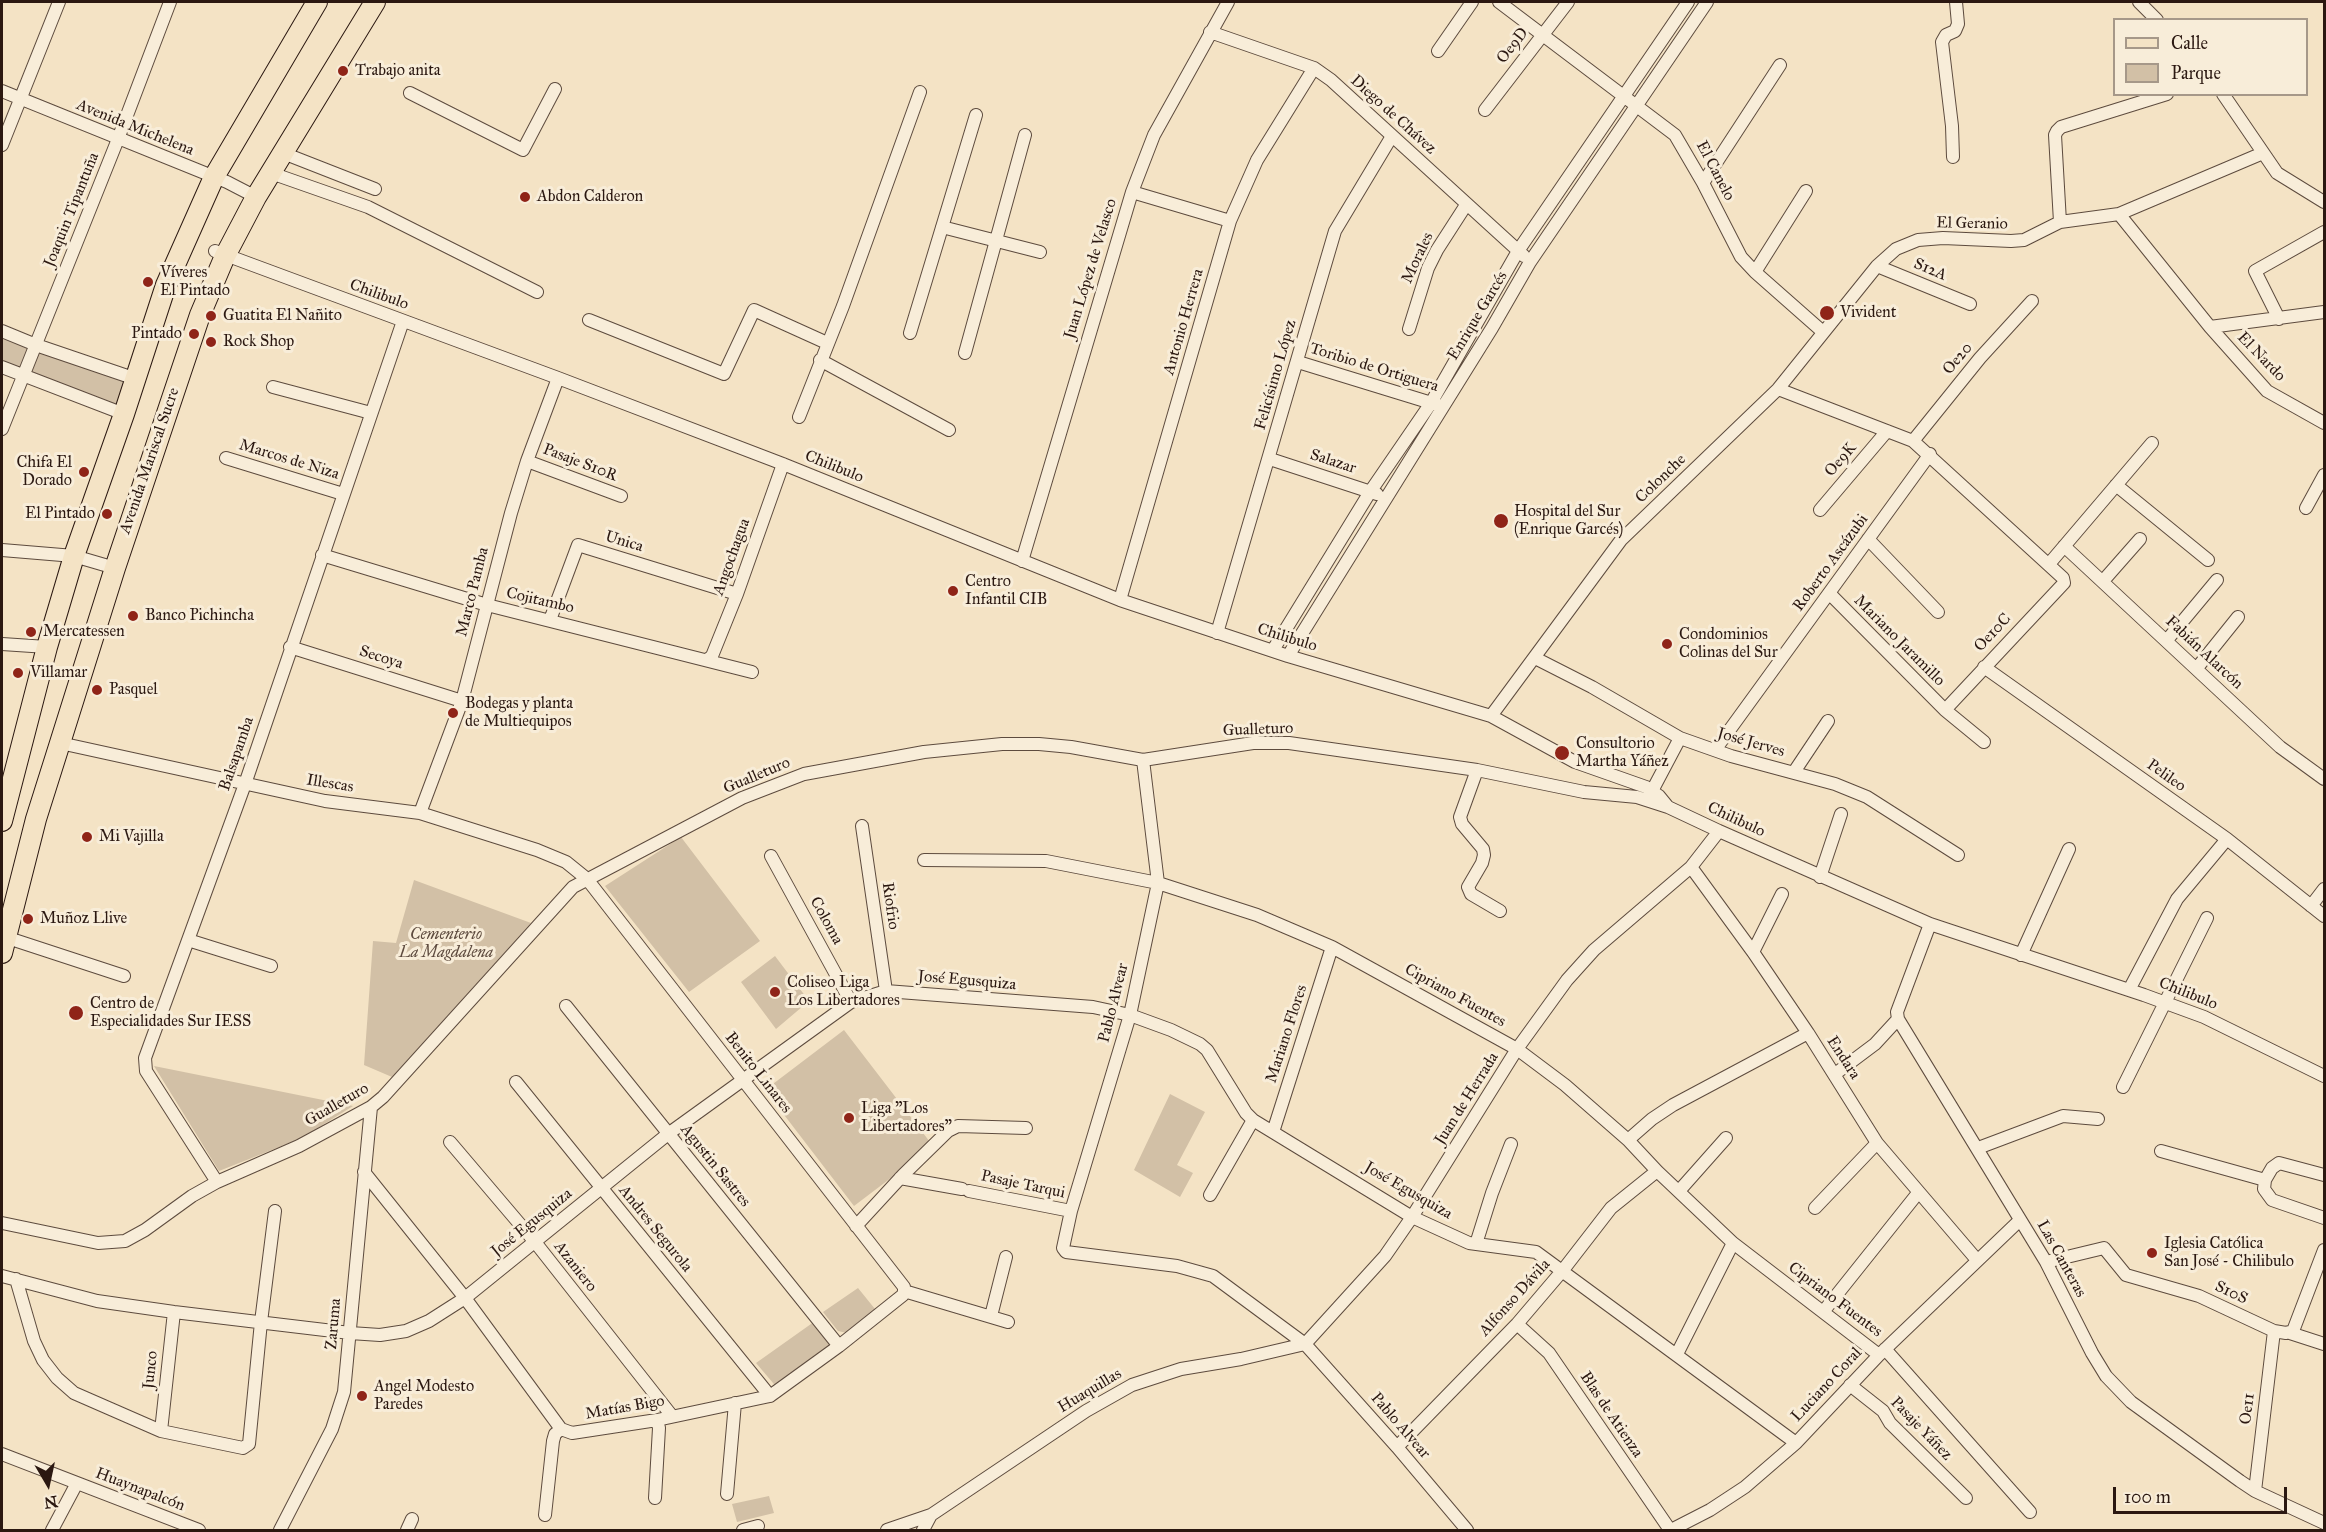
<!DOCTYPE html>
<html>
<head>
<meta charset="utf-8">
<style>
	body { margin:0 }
	#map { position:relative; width:2326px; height:1532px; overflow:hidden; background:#f4e3c5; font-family:"IM FELL Great Primer",serif }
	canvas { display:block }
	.frame { position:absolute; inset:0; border:3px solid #2b1811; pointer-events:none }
	.legend { position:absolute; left:2113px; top:18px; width:195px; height:78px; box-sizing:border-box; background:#f8edd9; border:2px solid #a69889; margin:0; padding:8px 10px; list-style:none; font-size:18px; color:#2b1811 }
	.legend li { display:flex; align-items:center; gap:12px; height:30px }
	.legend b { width:30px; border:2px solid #a69889 }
	.north { position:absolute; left:18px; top:1454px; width:60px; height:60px; -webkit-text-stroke:4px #f8edd9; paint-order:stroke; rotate:171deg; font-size:16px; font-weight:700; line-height:24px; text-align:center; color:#2b1811 }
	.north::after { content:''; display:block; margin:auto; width:21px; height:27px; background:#2b1811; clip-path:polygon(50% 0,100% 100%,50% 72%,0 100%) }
	.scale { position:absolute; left:2113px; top:1487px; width:174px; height:27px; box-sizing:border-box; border:3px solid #2b1811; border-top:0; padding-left:8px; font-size:18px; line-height:21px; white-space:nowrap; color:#2b1811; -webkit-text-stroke:4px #f8edd9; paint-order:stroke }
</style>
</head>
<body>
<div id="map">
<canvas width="2326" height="1532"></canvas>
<div class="frame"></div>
<ul class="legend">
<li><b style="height:8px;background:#f4e3c5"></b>Calle</li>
<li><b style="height:16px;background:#d2c0a6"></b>Parque</li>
</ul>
<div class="north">N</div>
<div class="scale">100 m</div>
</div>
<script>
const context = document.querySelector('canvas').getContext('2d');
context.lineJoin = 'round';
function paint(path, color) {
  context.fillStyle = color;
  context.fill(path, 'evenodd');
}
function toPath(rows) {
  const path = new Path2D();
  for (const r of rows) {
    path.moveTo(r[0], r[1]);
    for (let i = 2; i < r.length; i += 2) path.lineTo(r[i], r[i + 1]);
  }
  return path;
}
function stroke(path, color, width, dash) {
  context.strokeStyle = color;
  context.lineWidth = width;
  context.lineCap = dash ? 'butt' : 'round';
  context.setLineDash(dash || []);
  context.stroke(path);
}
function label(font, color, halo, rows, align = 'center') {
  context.font = font + ' "IM FELL Great Primer",serif';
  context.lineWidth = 6;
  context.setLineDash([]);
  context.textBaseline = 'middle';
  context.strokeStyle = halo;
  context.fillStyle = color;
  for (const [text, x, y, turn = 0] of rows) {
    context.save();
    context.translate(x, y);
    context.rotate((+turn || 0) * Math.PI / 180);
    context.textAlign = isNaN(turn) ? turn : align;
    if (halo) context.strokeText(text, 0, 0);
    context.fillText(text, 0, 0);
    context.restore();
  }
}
const green = toPath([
	[2,331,136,379,124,414,2,367],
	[681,837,760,941,689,992,605,886],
	[414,880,531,923,392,1077,364,1065,373,941,396,943],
	[775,956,809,1001,776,1029,741,982],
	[844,1030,933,1146,854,1206,765,1090],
	[154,1066,353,1106,302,1138,219,1171],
	[1170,1094,1205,1112,1177,1165,1193,1173,1180,1197,1134,1170],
	[858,1288,875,1309,847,1333,838,1331,823,1312],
	[818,1319,836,1348,779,1390,756,1363],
	[769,1496,774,1513,737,1522,732,1504]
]);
const street = toPath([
	[1499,2,1675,135,1703,183,1741,257,1755,272,1823,332],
	[2139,2,2157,20],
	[1210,32,1314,68,1331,80,1524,256],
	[1438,51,1472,2],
	[2,91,227,182,256,197],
	[410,93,523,150,555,89],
	[2223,94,2277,173,2324,202],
	[1485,110,1568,2],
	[2,145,59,2],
	[283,153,375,189],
	[1953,157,1952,126,1942,42,1946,35,1955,31,1958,24,1956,2],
	[271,173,368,207,537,292],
	[1703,183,1780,65],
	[1132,192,1230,221],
	[2119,214,2263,153],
	[2060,222,2055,135,2057,131,2061,127,2167,94],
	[942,227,1040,252],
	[215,251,558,378,783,464,1120,600,1288,656,1491,716,1575,762,1646,787,1659,796,1668,807,1719,831,1930,924,2144,995,2204,1017,2324,1076],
	[1877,266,1970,304],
	[1755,272,1806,191],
	[2279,319,2255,271,2324,232],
	[589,320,724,374,754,310,827,343],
	[2210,327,2324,312],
	[1409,329,1428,268,1437,250,1466,205],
	[2,331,36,345,136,379],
	[910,333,976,115],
	[965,353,1025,135],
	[820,360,949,430],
	[1298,362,1438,405],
	[2,367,124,414],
	[273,387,371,413],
	[1778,389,1913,441,2063,578,2064,583,1945,710],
	[799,417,843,306,920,92],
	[2,429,118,139,170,2],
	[1913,441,1980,358,2032,301],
	[226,458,343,494],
	[1270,459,1377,494],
	[527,461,621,496],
	[2116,485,2208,560],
	[2306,508,2324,475],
	[1820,510,1887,431],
	[1868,539,1938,612],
	[2064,546,2280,747,2324,779],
	[2,550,74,556,115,568],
	[322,555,487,605,752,672],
	[1022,561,1132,192,1154,135,1228,2],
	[2049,564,2152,443],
	[2103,581,2140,539],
	[1830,594,1945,710,1984,742],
	[1120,600,1230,221,1257,160,1314,68],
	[550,620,578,545,737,594],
	[1217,633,1335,231,1392,136],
	[2167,640,2217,580],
	[2,644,47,647],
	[290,647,462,701],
	[1273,650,1370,492,1431,403,1518,251,1688,2],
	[1288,656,1492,328,1530,262,1707,2],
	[1535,658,1592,687,1680,738,1731,756,1835,784,1867,797,1958,855],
	[708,659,712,656,737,594,783,464],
	[1984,667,2227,839,2324,916],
	[2197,668,2238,617],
	[1491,716,1621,540,1778,389,1877,266,1896,249,1918,240,1943,238,2011,241,2024,240,2060,222,2119,214,2210,327,2267,391,2324,423],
	[60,743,325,801,420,813,537,850,566,862,587,879,904,1287,904,1291,903,1295,839,1346,770,1396,657,1420,572,1433,561,1429,465,1298,364,1172],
	[1715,750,1930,454],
	[1143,760,1158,883,1130,1015,1071,1211,1063,1248,1066,1252,1177,1266,1213,1276,1305,1344,1397,1447,1467,1530],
	[1477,770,1460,817,1462,824,1483,849,1484,855,1482,863,1468,887,1471,894,1500,911],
	[1794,772,1828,721],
	[1652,791,1680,738],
	[420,813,462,701,511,513,527,461,558,378],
	[862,826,886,991],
	[771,856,851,1002],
	[924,860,1046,861,1158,883,1257,915,1332,947,1517,1049,1565,1085,1628,1140,1657,1171,1733,1243,1879,1355],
	[1691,867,1753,952,1808,1033,1877,1143,1977,1260],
	[1820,877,1841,814],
	[2311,906,2324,889],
	[1930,924,1897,1012,1898,1019,2046,1262,2092,1353,2106,1376,2131,1402,2240,1481,2255,1491,2324,1523],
	[5,937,124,976],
	[188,940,271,966],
	[1753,952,1782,894],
	[2021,955,2069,849],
	[2129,990,2177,899,2227,839],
	[566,1006,839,1346],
	[1835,1074,1875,1044,1898,1019],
	[516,1082,770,1396],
	[2123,1087,2207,918],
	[1273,1132,1332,947],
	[1628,1140,1652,1119,1673,1105,1808,1033],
	[450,1142,535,1242,672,1416],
	[1978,1148,2063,1116,2098,1119],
	[2161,1151,2265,1180],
	[2324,1175,2279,1163,2272,1168,2265,1180,2264,1189,2272,1200,2324,1218],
	[900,1178,962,1189],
	[217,1182,146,1071,145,1058,245,784,403,321],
	[969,1191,1071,1211],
	[1679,1191,1726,1138],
	[1210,1195,1253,1120],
	[1815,1208,1877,1143],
	[2,1223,98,1243,125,1241,145,1230,192,1196,217,1182,299,1146,371,1107,383,1097,573,887,742,798,804,774,924,752,1002,744,1039,744,1071,747,1143,760,1253,743,1289,743,1477,770,1584,792,1637,797,1668,807],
	[856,1226,903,1175,948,1131,958,1126,1026,1128],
	[1476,1244,1492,1193,1511,1144],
	[2046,1262,2104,1248,2126,1275,2199,1296,2274,1331,2286,1333,2293,1331,2324,1250],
	[2,1276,97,1301,174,1312,350,1333,380,1335,406,1331,429,1321,465,1298,668,1134,851,1002,886,991,1093,1007,1130,1015,1171,1030,1200,1044,1207,1050,1246,1113,1253,1120,1412,1217,1469,1243,1536,1252,1796,1443],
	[16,1279,34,1341,43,1360,57,1378,74,1393,161,1431,243,1448,249,1444,261,1322,275,1211],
	[904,1291,1008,1322],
	[1823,1312,1918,1193],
	[991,1316,1006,1257],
	[1517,1324,1549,1353,1670,1530],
	[2290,1333,2324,1344],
	[1305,1344,1385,1256,1412,1217,1517,1049,1567,980,1594,950,1691,867,1719,831],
	[1885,1349,2030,1512],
	[1677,1354,1733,1243],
	[1850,1385,1883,1411,1890,1423,1966,1498],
	[161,1431,174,1312],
	[1397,1447,1517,1324,1563,1270,1611,1208,1657,1171],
	[2,1454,199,1530],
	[2255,1491,2274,1331],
	[727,1494,735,1403],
	[655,1498,659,1428,657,1420],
	[545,1515,553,1441,555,1434,561,1429],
	[52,1530,77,1483],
	[280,1530,332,1429,344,1392,371,1107],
	[407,1530,412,1519],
	[743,1530,758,1526],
	[887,1530,931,1515],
	[923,1530,931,1515,1086,1411,1132,1385,1181,1369,1241,1359,1305,1344],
	[1671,1530,1710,1510,1745,1487,1796,1443,1879,1355,2020,1220]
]);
const primary = toPath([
	[2,821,47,647,74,556,124,414,166,285,214,177,317,2],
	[2,953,36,819,60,743,115,568,200,315,225,256,256,197,375,2]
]);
const markers = [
	[343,71,6,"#8f2418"],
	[525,197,6,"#8f2418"],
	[148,282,6,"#8f2418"],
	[1827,313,8,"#8f2418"],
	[211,316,6,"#8f2418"],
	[194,334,6,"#8f2418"],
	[211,342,6,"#8f2418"],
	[84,472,6,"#8f2418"],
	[107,514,6,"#8f2418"],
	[1501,521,8,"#8f2418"],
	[953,591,6,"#8f2418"],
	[133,616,6,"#8f2418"],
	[31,632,6,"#8f2418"],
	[1667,644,6,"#8f2418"],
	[18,673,6,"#8f2418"],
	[97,690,6,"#8f2418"],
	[453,713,6,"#8f2418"],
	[1562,753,8,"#8f2418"],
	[87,837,6,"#8f2418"],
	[28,919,6,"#8f2418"],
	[775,992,6,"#8f2418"],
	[76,1013,8,"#8f2418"],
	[849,1118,6,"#8f2418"],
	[2152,1253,6,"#8f2418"],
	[362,1396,6,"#8f2418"]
];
const streetNames = [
	["Oe9D",1513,46,-52],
	["Diego de Chávez",1393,115,42],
	["Avenida Michelena",135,128,22],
	["El Canelo",1715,171,62],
	["Joaquin Tipantuña",72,210,-68],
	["El Geranio",1972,224,1],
	["Morales",1418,258,-65],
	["Juan López de Velasco",1091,269,-73],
	["S12A",1930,270,23],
	["Chilibulo",379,295,20],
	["Enrique Garcés",1478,316,-59],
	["Antonio Herrera",1184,322,-74],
	["El Nardo",2261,357,46],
	["Oe20",1958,359,-50],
	["Toribio de Ortiguera",1374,368,17],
	["Felicísimo López",1276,375,-74],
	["Marcos de Niza",289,460,17],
	["Oe9K",1841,460,-49],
	["Avenida Mariscal Sucre",150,461,-71],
	["Salazar",1333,462,18],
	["Pasaje S10R",580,463,21],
	["Chilibulo",834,467,22],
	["Colonche",1661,479,-44],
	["Unica",624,542,17],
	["Angochagua",732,557,-70],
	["Roberto Ascázubi",1831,563,-54],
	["Marco Pamba",473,592,-76],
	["Cojitambo",540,601,13],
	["Oe10C",1993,633,-47],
	["Chilibulo",1287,638,17],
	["Mariano Jaramillo",1899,641,45],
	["Fabián Alarcón",2204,653,43],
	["Secoya",381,658,18],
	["Gualleturo",1258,730,-2],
	["José Jerves",1751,743,16],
	["Balsapamba",237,754,-71],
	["Gualleturo",757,776,-23],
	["Pelileo",2166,776,35],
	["Illescas",330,784,9],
	["Chilibulo",1736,820,25],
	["Riofrio",890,906,82],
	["Coloma",826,921,61],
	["José Egusquiza",967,981,5],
	["Chilibulo",2188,994,22],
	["Cipriano Fuentes",1455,996,29],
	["Pablo Alvear",1114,1003,-76],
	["Mariano Flores",1287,1034,-72],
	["Endara",1843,1058,57],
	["Benito Linares",758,1073,52],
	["Juan de Herrada",1467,1099,-58],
	["Gualleturo",337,1105,-30],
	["Agustin Sastres",715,1166,51],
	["Pasaje Tarqui",1023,1185,12],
	["José Egusquiza",1408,1191,30],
	["José Egusquiza",532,1223,-39],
	["Andres Segurola",655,1229,51],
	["Las Canteras",2061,1259,61],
	["Azaniero",575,1267,52],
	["S10S",2231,1293,25],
	["Alfonso Dávila",1515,1298,-48],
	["Cipriano Fuentes",1835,1300,37],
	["Zaruma",334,1324,-85],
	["Junco",151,1370,-84],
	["Luciano Coral",1827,1385,-47],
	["Huaquillas",1090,1391,-31],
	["Matías Bigo",625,1408,-10],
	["Oe11",2248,1409,-83],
	["Blas de Atienza",1611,1415,56],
	["Pablo Alvear",1400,1426,49],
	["Pasaje Yáñez",1921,1429,46],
	["Huaynapalcón",140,1490,21]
];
const poiNames = [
	["Trabajo anita",355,71],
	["Abdon Calderon",537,197],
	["Víveres",160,273],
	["El Pintado",160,291],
	["Vivident",1840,313],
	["Guatita El Nañito",223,316],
	["Pintado",182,334,"right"],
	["Rock Shop",223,342],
	["Chifa El",72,463,"right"],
	["Dorado",72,481,"right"],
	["Hospital del Sur",1514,512],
	["(Enrique Garcés)",1514,530],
	["El Pintado",95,514,"right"],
	["Centro",965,582],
	["Infantil CIB",965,600],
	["Banco Pichincha",145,616],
	["Mercatessen",43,632],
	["Condominios",1679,635],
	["Colinas del Sur",1679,653],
	["Villamar",30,673],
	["Pasquel",109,690],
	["Bodegas y planta",465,704],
	["de Multiequipos",465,722],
	["Consultorio",1576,744],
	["Martha Yáñez",1576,762],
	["Mi Vajilla",99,837],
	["Muñoz Llive",40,919],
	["Coliseo Liga",787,983],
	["Los Libertadores",787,1001],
	["Centro de",90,1004],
	["Especialidades Sur IESS",90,1022],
	["Liga \"Los",861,1109],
	["Libertadores\"",861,1127],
	["Iglesia Católica",2164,1244],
	["San José - Chilibulo",2164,1262],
	["Angel Modesto",374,1387],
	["Paredes",374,1405]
];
const parkNames = [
	["Cementerio",446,935],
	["La Magdalena",446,953]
];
paint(green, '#d2c0a6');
stroke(street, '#5d4b3e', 14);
stroke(primary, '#2b1811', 22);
stroke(street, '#f8edd9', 12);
stroke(primary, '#f4e3c5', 20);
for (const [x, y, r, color] of markers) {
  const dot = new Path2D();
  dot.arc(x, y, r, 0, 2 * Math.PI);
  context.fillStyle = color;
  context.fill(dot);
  stroke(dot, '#f8edd9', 2);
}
label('16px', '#2b1811', '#f8edd9', streetNames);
label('16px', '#2b1811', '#f8edd9', poiNames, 'left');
label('italic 16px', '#5d4a3e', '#f8edd9', parkNames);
</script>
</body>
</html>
